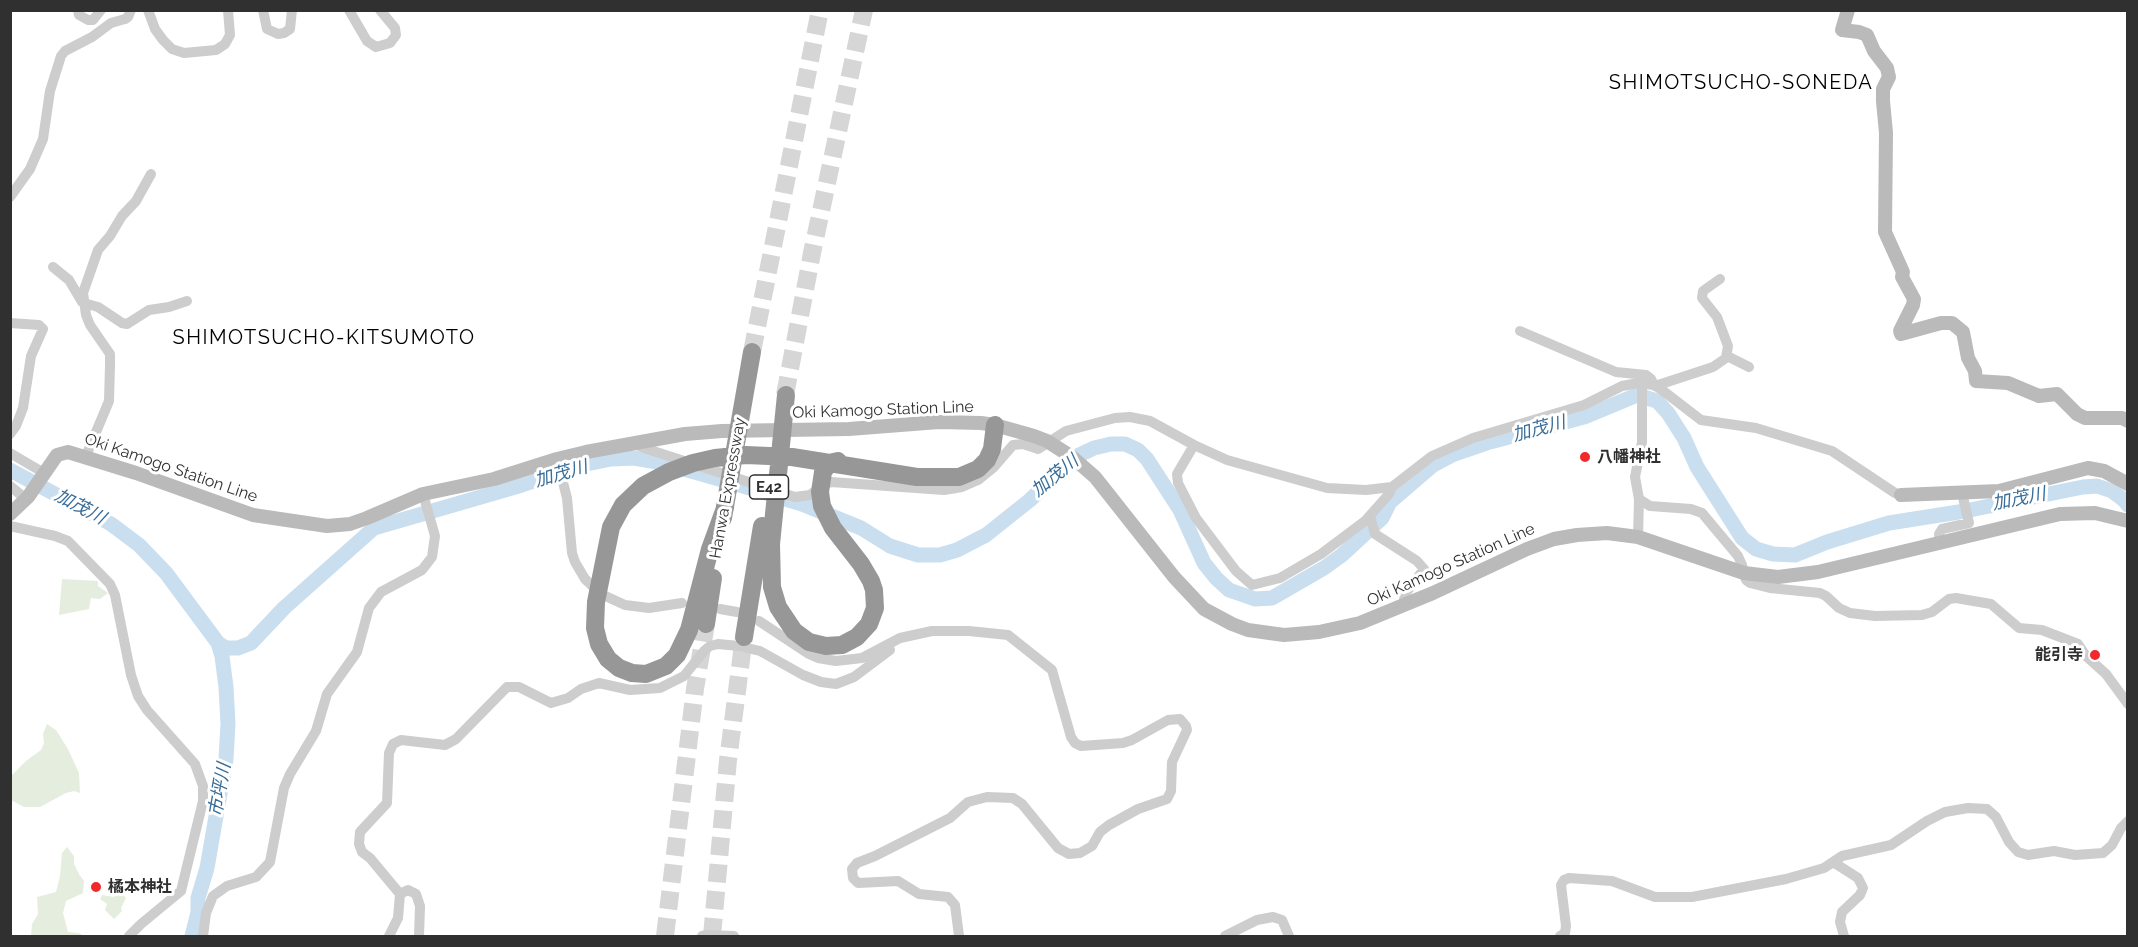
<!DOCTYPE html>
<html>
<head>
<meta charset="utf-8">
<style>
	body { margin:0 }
	#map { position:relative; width:2138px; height:947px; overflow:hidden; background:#fff; font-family:Raleway,sans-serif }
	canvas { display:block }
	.frame { position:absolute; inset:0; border:12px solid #303030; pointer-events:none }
</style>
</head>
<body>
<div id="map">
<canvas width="2138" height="947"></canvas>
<div class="frame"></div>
</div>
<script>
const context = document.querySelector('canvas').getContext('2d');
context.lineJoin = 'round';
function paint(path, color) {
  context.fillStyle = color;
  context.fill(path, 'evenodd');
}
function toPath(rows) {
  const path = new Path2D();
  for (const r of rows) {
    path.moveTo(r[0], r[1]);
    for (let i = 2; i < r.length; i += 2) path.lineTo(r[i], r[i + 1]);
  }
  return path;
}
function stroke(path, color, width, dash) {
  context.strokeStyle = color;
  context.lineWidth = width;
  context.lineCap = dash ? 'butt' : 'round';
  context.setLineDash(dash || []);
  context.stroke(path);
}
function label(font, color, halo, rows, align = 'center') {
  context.font = font + ' Raleway,"Noto Sans JP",sans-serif';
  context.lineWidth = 6;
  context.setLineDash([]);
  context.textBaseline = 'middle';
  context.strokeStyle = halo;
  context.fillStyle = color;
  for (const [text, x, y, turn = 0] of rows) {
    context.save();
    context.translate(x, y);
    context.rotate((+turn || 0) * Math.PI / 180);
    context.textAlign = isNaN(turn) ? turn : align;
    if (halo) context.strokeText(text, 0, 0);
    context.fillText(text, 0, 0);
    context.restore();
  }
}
const green = toPath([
	[62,579,98,581,98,586,108,593,100,599,91,598,89,609,59,615],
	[47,724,56,730,68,749,79,773,80,793,74,791,66,793,40,807,24,807,11,800,11,776,26,761,41,750,44,743,43,734],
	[67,847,74,856,74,864,79,874,84,881,83,893,66,901,63,913,68,932,79,933,84,936,31,936,32,924,38,914,37,897,56,892,60,876,62,853],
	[118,892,121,892,126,898,121,908,122,911,114,919,105,910,107,904,100,899,102,895,114,897]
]);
const river = toPath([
	[10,470,111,524,139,545,166,573,218,643,226,648,238,648,251,643,284,608,374,528,522,485,582,465,611,459,634,458,663,463,733,483,802,504,861,528,890,546,918,555,940,555,957,550,986,535,1030,500,1075,457,1094,448,1111,444,1125,444,1138,450,1147,459,1180,510,1204,563,1216,578,1229,590,1255,599,1272,598,1324,568,1342,555,1382,518,1390,502,1433,465,1452,455,1490,442,1584,417,1637,395,1657,401,1668,413,1684,438,1697,467,1742,538,1756,549,1773,554,1795,555,1827,542,1889,523,1965,511,2083,487,2097,486,2112,491,2124,500,2128,505],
	[192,936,198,912,198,898,207,868,226,759,228,724,226,687,222,656,218,643]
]);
const highwayTunnel = toPath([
	[752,352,820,10],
	[785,395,812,253,864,10],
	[665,936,695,689,706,624],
	[712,936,728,760,744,637]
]);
const street = toPath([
	[78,10,79,15,88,20,93,20,101,10],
	[148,10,155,29,163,40,172,49,184,53,216,50,225,44,230,35,228,10],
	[263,10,267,29,278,34,284,33,290,29,292,10],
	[349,10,367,41,376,47,390,43,396,35,395,28,380,10],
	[10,197,30,169,43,139,50,91,61,56,65,51,92,37,111,23,125,19,128,17,131,10],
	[53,267,69,280,82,302],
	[84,303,98,307,122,323,127,324,149,310,169,307,187,301],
	[10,323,39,325,43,329,31,356,23,408,16,426,10,434],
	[1520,331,1616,372,1646,375,1651,379,1654,385],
	[1727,356,1749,367],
	[1655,386,1713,367,1726,358,1728,346,1717,317,1702,298,1703,291,1720,279],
	[635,444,644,448,795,497,810,495,823,485,831,482,944,490,962,487,978,480,994,467,1013,445,1023,444,1038,449,1066,431,1115,418,1130,417,1150,421,1194,445,1227,460,1327,488,1366,490,1392,487,1432,456,1473,438,1584,405,1622,386,1638,383,1654,385,1662,390,1701,420,1756,428,1832,451,1895,493,1901,495],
	[1194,445,1177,474,1178,483,1196,518,1236,571,1252,585,1280,578,1321,554,1365,521,1389,494,1392,487],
	[10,453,44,473],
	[86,456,109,401,110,365,110,354,90,325,86,315,83,293,98,250,110,236,122,216,136,201,151,174],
	[557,459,567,498,572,553,575,562,585,579,601,594,625,605,649,608,682,603],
	[10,486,26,499],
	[1639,499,1650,506,1691,509,1702,513,1738,556,1742,565,1746,580,1750,583,1770,588,1820,593,1826,596,1839,608,1850,613,1875,616,1922,615,1932,612,1949,599,1956,598,1991,604,2019,628,2042,630,2078,644,2086,656,2106,674,2128,704],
	[1370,516,1375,534,1417,561,1424,569,1405,594,1403,606],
	[10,526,55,536,68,541,110,584,115,595,131,675,138,696,147,710,195,764,203,786,203,801,181,891,141,924,129,936],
	[1638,537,1639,499,1635,477,1642,442,1642,383],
	[1940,542,1939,534,1942,529,1969,523,1962,493],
	[720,609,737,612],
	[759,621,809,654,818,658,836,661,862,658,900,638,932,631,969,631,1008,635,1052,670,1071,737,1075,743,1081,746,1123,743,1132,740,1168,720,1180,719,1186,726,1187,730,1172,762,1171,791,1167,799,1138,809,1109,825,1100,832,1092,846,1080,853,1069,854,1058,848,1022,804,1013,798,987,797,968,802,950,818,875,856,857,863,852,869,853,878,858,883,898,881,919,894,948,897,955,905,959,936],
	[1833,862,1858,878,1863,888,1860,895,1842,912,1840,922,1844,936],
	[400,894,408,890,416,894,420,906,419,936],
	[203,936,206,913,213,896,227,886,256,877,270,862,284,788,290,774,316,731,327,694,357,652,369,608,381,592,422,570,432,557,435,536,423,494],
	[389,936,398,918,400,894,370,858,362,852,359,844,360,832,387,803,389,753,393,744,401,740,445,745,456,739,507,687,519,687,551,703,568,698,581,689,599,683,630,690,660,688,684,676,704,651,710,646,718,644,739,646,760,651,803,675,821,682,836,684,854,677,890,650],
	[702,936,707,935,734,936],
	[1225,936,1257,920,1273,917,1282,920,1289,936],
	[1560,936,1565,933,1566,926,1561,885,1564,880,1569,878,1612,881,1655,897,1692,897,1786,879,1824,868,1842,856,1891,845,1927,821,1945,812,1968,808,1987,809,1996,817,2009,842,2018,852,2028,855,2054,851,2075,855,2103,853,2112,845,2121,828,2128,821]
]);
const secondary = toPath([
	[1848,10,1842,30,1859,32,1867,35,1874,51,1887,68,1889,77,1883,89,1883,101,1886,133,1885,232,1903,272,1902,277,1914,299,1913,305,1900,331,1901,334,1941,323,1952,323,1963,332,1968,358,1975,371,1976,381,2008,383,2039,396,2057,394,2077,414,2085,418,2122,418,2128,421],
	[1901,495,1999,491,2088,468,2104,471,2128,484],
	[10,514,28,497,57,455,68,452,136,473,253,515,327,526,350,524,367,518,423,494,494,479,557,459,586,452,685,434,722,431,849,429,939,422,981,423,995,425,1034,436,1047,441,1072,457,1095,477,1174,577,1204,609,1232,624,1248,630,1284,635,1319,632,1360,623,1433,593,1527,549,1554,539,1577,535,1607,533,1638,537,1744,573,1778,577,1818,572,2060,514,2095,513,2128,521]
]);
const highway = toPath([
	[786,395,771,544,772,587,778,607,794,631,809,642,826,646,842,645,857,637,869,624,875,608,874,590,871,581,861,564,833,528,822,506,820,492,823,472,829,463,838,461],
	[725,508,710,549,689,630,677,655,666,666,646,674,632,673,619,668,608,659,599,644,595,628,596,602,611,527,623,505,643,486,669,472,693,463,715,458,746,455,792,457,917,477,959,477,978,469,987,460,992,449,995,425],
	[723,518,752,352],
	[706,624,713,578],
	[744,637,762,526]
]);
const markers = [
	[1585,457,6,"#f1292a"],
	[2095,655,6,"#f1292a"],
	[96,887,6,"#f1292a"]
];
const shields = [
	[769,487,39]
];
const shieldNames = [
	["E42",769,487]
];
const streetNames = [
	["Oki Kamogo Station Line",883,410,-2],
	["Oki Kamogo Station Line",171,468,19],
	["Hanwa Expressway",728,488,-80],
	["Oki Kamogo Station Line",1451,565,-24]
];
const poiNames = [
	["八幡神社",1597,457],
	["能引寺",2083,655,"right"],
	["橘本神社",108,887]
];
const waterNames = [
	["加茂川",1539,429,-15],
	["加茂川",561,474,-16],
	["加茂川",1055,476,-39],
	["加茂川",2019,499,-11],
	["加茂川",80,507,28],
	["市坪川",220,790,-80]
];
const quarterNames = [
	["SHIMOTSUCHO-SONEDA",1741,83],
	["SHIMOTSUCHO-KITSUMOTO",324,338]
];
paint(green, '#e5eede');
stroke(river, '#c9deef', 15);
stroke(highwayTunnel, '#d6d6d6', 18, [18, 9]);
stroke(street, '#cdcdcd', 10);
stroke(secondary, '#bababa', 14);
stroke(highway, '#979797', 18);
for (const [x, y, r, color] of markers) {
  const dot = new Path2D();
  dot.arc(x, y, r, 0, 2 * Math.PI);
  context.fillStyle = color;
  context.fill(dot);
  stroke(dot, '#fff', 2);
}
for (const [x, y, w] of shields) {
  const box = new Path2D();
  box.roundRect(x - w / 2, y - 12, w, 24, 4.5);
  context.fillStyle = '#fff';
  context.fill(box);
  stroke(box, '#303030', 1.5);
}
label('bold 15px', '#303030', null, shieldNames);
label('16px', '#303030', '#fff', streetNames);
label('bold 16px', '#303030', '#fff', poiNames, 'left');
label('italic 18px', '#386d99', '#fff', waterNames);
context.letterSpacing = '1.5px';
label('20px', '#000', '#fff', quarterNames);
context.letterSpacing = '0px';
</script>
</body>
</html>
